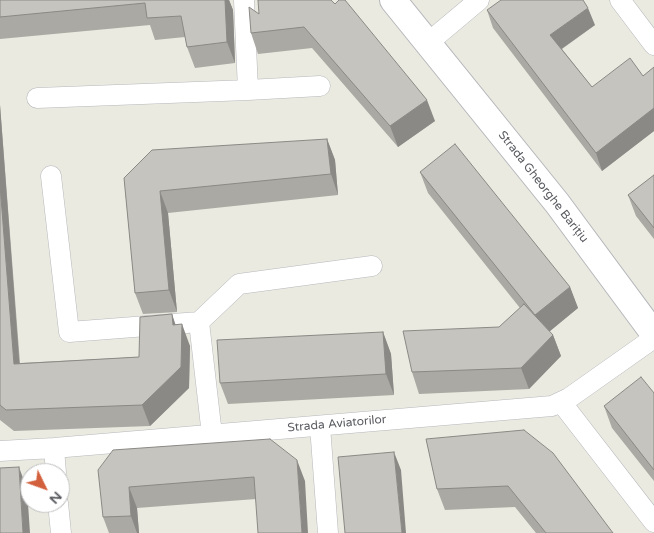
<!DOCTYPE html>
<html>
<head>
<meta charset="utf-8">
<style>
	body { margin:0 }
	#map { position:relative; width:654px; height:533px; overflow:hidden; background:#eaeae0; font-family:"Varela Round",sans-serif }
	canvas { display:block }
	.north { position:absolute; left:20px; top:463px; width:50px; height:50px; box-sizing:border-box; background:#fff; border:1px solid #bdbdbf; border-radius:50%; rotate:132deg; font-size:14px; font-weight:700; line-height:20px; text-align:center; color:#595b60 }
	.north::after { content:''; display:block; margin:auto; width:18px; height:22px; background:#d3603d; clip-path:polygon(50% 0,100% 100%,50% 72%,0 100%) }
</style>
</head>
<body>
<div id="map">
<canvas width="654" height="533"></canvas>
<div class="north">N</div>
</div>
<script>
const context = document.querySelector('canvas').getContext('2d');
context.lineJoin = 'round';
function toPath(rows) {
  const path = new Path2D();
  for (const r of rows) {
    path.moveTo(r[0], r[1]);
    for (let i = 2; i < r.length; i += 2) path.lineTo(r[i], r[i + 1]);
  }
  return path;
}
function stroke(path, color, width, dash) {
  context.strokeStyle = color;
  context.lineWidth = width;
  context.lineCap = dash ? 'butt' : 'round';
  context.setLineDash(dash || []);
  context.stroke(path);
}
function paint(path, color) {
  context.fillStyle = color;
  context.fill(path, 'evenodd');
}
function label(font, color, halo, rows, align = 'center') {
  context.font = font + ' "Varela Round",sans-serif';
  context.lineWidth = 5;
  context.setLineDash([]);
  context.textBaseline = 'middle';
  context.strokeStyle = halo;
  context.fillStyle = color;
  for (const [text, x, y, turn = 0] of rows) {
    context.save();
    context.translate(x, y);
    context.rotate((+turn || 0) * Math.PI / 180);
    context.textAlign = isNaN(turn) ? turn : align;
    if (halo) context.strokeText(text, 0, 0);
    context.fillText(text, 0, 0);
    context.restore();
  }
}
const minor = toPath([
	[244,0,248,90],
	[620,0,654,45],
	[429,42,479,0],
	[37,98,248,90,320,86],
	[51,176,69,332,199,322,239,284,372,266],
	[199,322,212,435],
	[561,402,654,522],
	[320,426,328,533],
	[54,448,56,473],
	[0,451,54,448,552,406,569,398,654,338],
	[58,503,61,533]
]);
const tertiary = toPath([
	[393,0,557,203,654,334]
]);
const wall = toPath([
	[0,0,229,0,233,10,235,63,195,68,187,47,185,37,155,40,150,25,0,39],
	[331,0,435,121,398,147,312,48,258,54,251,33],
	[487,10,595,25,562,49,592,87,643,76,654,67,654,131,602,171,493,28],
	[0,105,20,363,139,357,172,314,175,325,190,346,189,388,150,426,14,431,0,420],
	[327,139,335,160,338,195,168,213,177,312,143,314,135,293,124,178],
	[420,172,570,287,578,308,549,331,553,335,561,356,529,389,419,394,412,372,499,327,520,308,428,193],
	[654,175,654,239,636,216,628,195],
	[383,332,391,354,394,395,228,404,220,383],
	[654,393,654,481,612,428,604,406],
	[426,439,613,533,536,533,515,507,445,510,437,489],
	[113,450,305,481,256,499,137,508,139,533,109,533,103,517]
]);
const shadedWall = toPath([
	[225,0,229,0,233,10,235,63,227,42],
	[588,8,595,25,557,52,550,35],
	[427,100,435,121,398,147,390,126],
	[0,105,21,385,14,364,0,185],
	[654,108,654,131,602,171,596,153],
	[327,139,335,160,338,195,331,174],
	[160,191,168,213,177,312,169,290],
	[570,287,578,308,543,337,535,315],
	[172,314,179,335,173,325],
	[182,324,190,346,189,388,150,426,142,405],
	[383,332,391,354,394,395,386,374],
	[553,335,561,356,529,389,521,368],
	[394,452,401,470,406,533,402,533],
	[297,460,305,481,308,533,302,533],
	[19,467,27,489,30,533,23,533],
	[129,487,137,508,139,533,137,533,131,516]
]);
const building = toPath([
	[0,0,225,0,227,42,187,47,181,16,147,18,145,3,0,17,0,0],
	[258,0,331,0,335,4,339,0,345,0,427,100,390,126,304,27,251,33,249,7,259,14,258,0],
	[501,0,583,0,588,8,550,35,592,87,630,58,643,76,654,67,654,108,596,153,487,10,501,0],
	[327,139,331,174,160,191,169,290,135,293,124,178,152,150,327,139],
	[455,144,570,287,535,315,420,172,455,144],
	[654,175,654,228,628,195,654,175],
	[0,185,14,364,139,357,140,317,172,314,173,325,182,324,181,367,142,405,6,410,0,405,0,185],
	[524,304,553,335,521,368,412,372,403,331,499,327,524,304],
	[383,332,386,374,220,383,217,340,383,332],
	[641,377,654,393,654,470,604,406,641,377],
	[524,430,553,453,613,533,546,533,508,486,437,489,426,439,524,430],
	[270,439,297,460,302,533,258,533,254,477,129,487,131,516,103,517,98,470,113,450,270,439],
	[394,452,402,533,345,533,338,457,394,452],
	[19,467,23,533,0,533,0,468,19,467]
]);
const streetNames = [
	["Strada Gheorghe Barițiu",543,187,52],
	["Strada Aviatorilor",337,424,-5]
];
stroke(minor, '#b6b7bc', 21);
stroke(tertiary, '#b6b7bc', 28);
stroke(minor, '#fff', 20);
stroke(tertiary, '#fff', 26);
paint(wall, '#aaa9a3');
paint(shadedWall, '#8b8985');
paint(building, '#c6c4be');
stroke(building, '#8b8985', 1);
label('12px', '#595b60', '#fff', streetNames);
</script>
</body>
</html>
